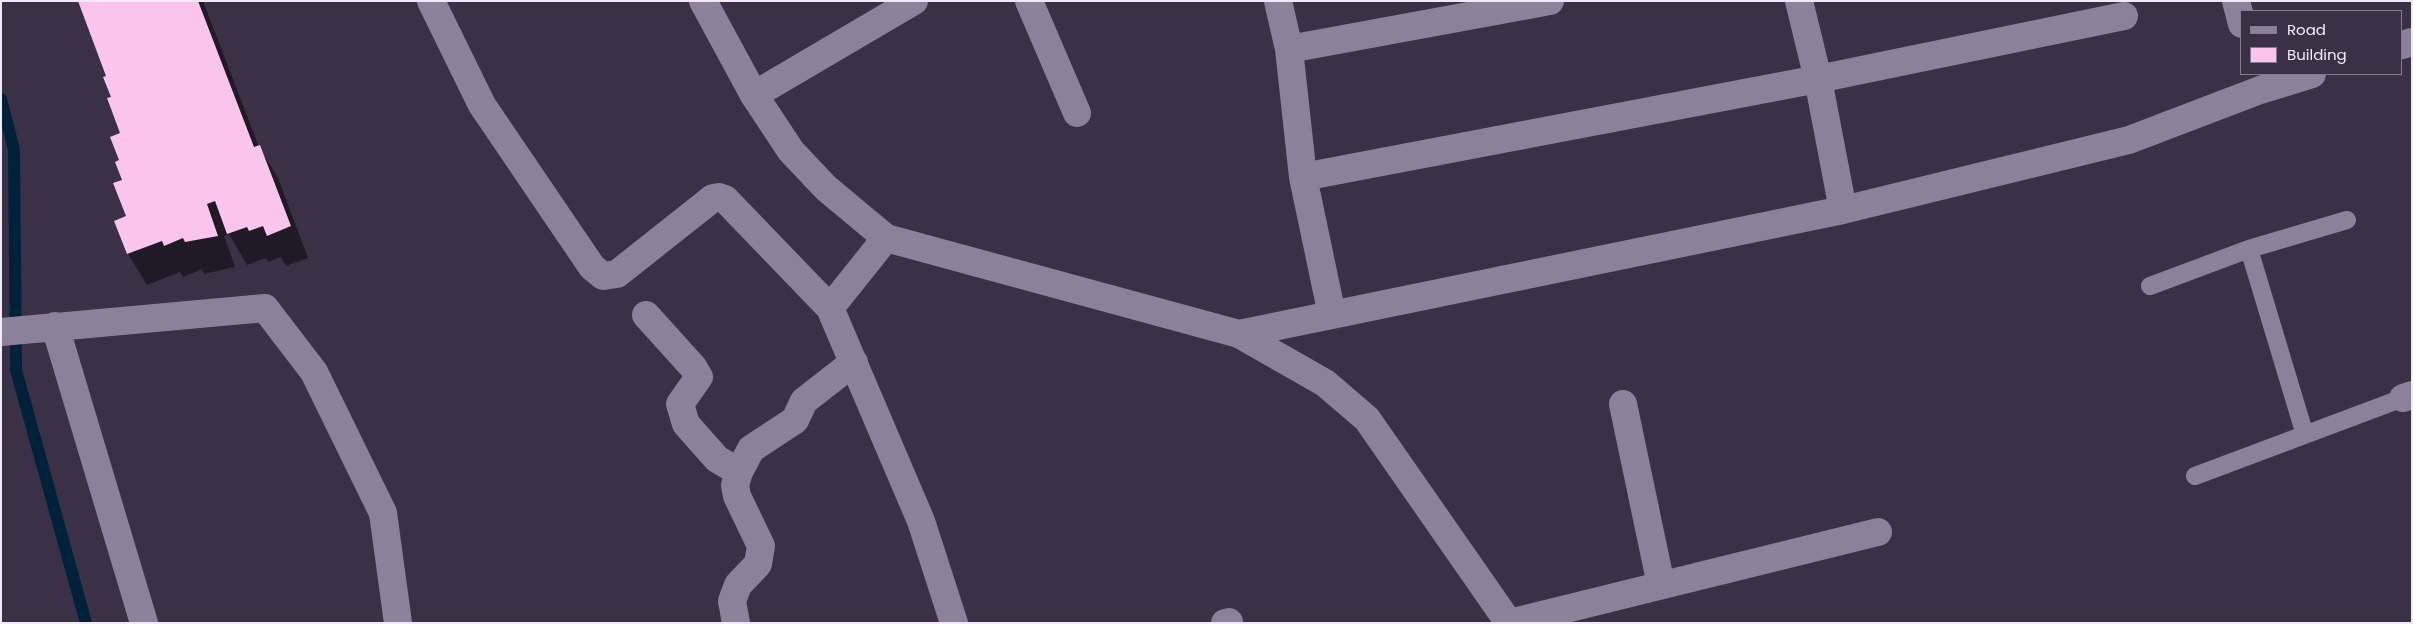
<!DOCTYPE html>
<html>
<head>
<meta charset="utf-8">
<style>
	body { margin:0 }
	#map { position:relative; width:2413px; height:624px; overflow:hidden; background:#3a3146; font-family:Poppins,sans-serif }
	canvas { display:block }
	.frame { position:absolute; inset:0; border:2px solid #f0ebf9; pointer-events:none }
	.legend { position:absolute; left:2240px; top:10px; width:162px; height:65px; box-sizing:border-box; background:#3a3146; border:1px solid #837b8e; margin:0; padding:6px 9px; list-style:none; font-size:15px; color:#f0ebf9 }
	.legend li { display:flex; align-items:center; gap:10px; height:25px }
	.legend b { width:25px; border:1px solid #837b8e }
</style>
</head>
<body>
<div id="map">
<canvas width="2413" height="624"></canvas>
<div class="frame"></div>
<ul class="legend">
<li><b style="height:6px;background:#8c819a"></b>Road</li>
<li><b style="height:14px;background:#fac4ee"></b>Building</li>
</ul>
</div>
<script>
const context = document.querySelector('canvas').getContext('2d');
context.lineJoin = 'round';
function paint(path, color) {
  context.fillStyle = color;
  context.fill(path, 'evenodd');
}
function toPath(rows) {
  const path = new Path2D();
  for (const r of rows) {
    path.moveTo(r[0], r[1]);
    for (let i = 2; i < r.length; i += 2) path.lineTo(r[i], r[i + 1]);
  }
  return path;
}
function stroke(path, color, width, dash) {
  context.strokeStyle = color;
  context.lineWidth = width;
  context.lineCap = dash ? 'butt' : 'round';
  context.setLineDash(dash || []);
  context.stroke(path);
}
const shadow = toPath([
	[79,1,203,1,259,147,278,178,308,258,286,266,281,257,268,262,266,258,247,265,229,234,224,236,235,267,204,274,202,269,183,277,180,272,147,285,128,254,116,221,127,217,121,161,122,134,108,77]
]);
const stream = toPath([
	[1,99,14,150,16,370,86,623]
]);
const building = toPath([
	[78,1,198,1,254,147,260,145,291,226,267,236,263,226,249,231,247,227,227,234,215,201,207,204,218,236,185,242,183,238,164,246,162,241,127,254,114,221,126,216,113,183,122,180,115,162,119,160,110,137,120,133,107,98,111,97,103,77,106,76]
]);
const lane = toPath([
	[2249,249,2305,435],
	[2150,286,2249,249,2347,220],
	[2195,476,2403,398]
]);
const street = toPath([
	[431,1,482,105,592,267,603,276,617,274,713,198,719,197,725,199,830,308],
	[1029,1,1077,113],
	[1278,1,1289,49,1303,177,1818,79,2124,16],
	[1799,1,1818,79,1843,210],
	[2236,1,2242,24],
	[2402,45,2412,42],
	[1289,49,1550,1],
	[754,95,914,1],
	[1303,177,1332,315],
	[886,238,830,308,921,521,954,623],
	[646,315,693,367,699,377,680,404,686,424,717,459,739,472],
	[55,326,144,623],
	[1,332,265,308,314,372,383,513,398,623],
	[1239,334,1843,210,2129,140,2260,90,2312,74],
	[2403,398,2412,395],
	[1623,404,1661,585],
	[736,623,732,601,738,585,758,564,761,546,737,496,735,485,739,472,751,449,795,420,804,401,854,362],
	[1225,623,1229,622],
	[1509,623,1878,532]
]);
const secondary = toPath([
	[703,1,754,95,791,151,826,188,886,238,1239,334,1325,383,1367,419,1509,623]
]);
paint(shadow, '#0007');
stroke(stream, '#00213a', 12);
paint(building, '#fac4ee');
stroke(lane, '#8c819a', 18);
stroke(street, '#8c819a', 28);
stroke(secondary, '#8c819a', 28);
</script>
</body>
</html>
